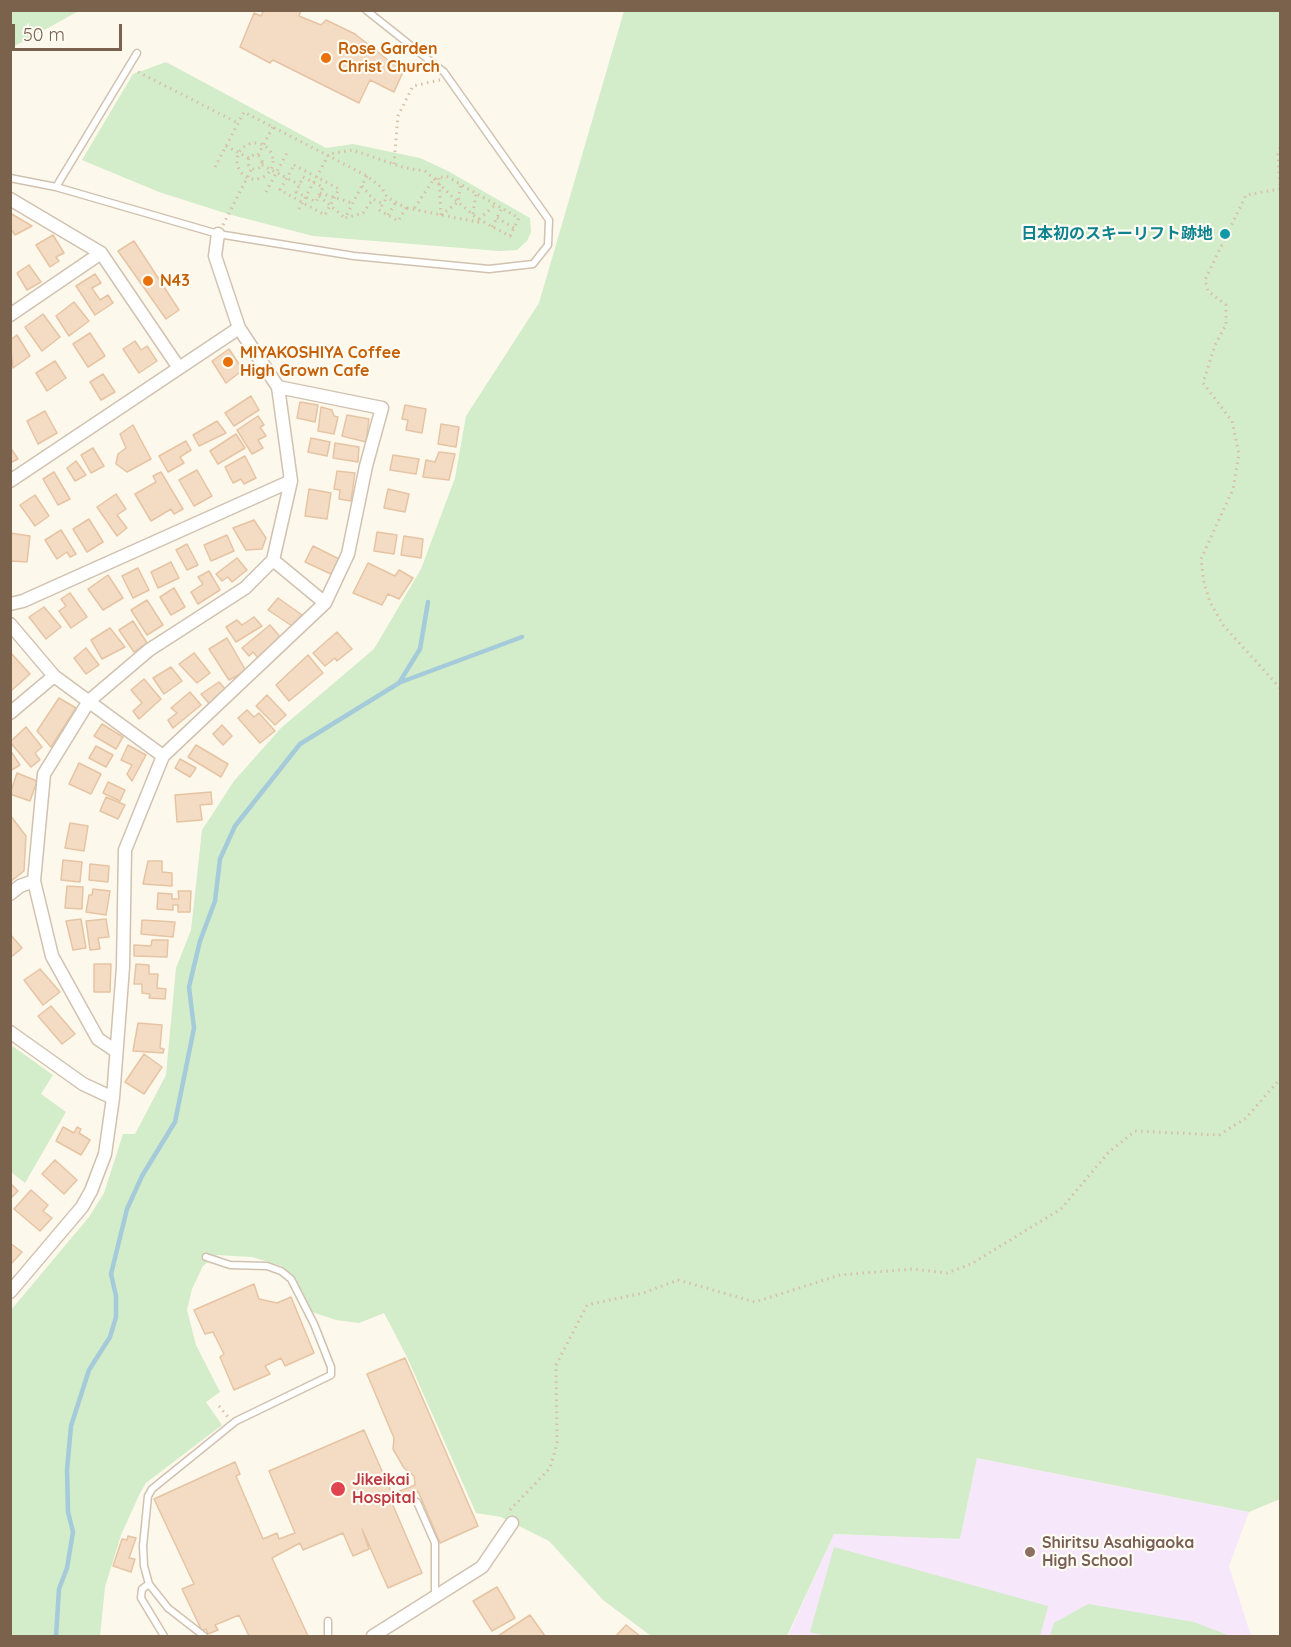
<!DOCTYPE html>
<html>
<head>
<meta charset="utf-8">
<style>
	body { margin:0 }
	#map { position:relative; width:1291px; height:1647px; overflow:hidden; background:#fdf8ec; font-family:Quicksand,sans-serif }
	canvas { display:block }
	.frame { position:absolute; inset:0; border:12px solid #7a624d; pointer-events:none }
	.scale { position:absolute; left:12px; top:24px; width:110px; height:27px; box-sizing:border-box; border:3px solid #7a624d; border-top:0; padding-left:8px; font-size:18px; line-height:21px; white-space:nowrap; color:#7a624d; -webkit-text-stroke:4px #fffcf3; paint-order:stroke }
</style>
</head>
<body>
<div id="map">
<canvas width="1291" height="1647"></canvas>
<div class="frame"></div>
<div class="scale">50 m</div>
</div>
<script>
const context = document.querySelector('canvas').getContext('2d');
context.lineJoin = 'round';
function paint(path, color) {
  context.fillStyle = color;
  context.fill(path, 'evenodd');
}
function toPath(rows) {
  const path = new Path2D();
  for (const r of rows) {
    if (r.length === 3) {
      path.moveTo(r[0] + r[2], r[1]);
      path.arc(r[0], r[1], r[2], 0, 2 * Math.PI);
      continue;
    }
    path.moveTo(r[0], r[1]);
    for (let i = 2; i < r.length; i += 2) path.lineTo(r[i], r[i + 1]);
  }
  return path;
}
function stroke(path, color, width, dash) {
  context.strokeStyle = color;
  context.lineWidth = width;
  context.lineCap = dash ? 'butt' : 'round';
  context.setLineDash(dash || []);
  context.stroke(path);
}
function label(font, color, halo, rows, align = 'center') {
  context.font = font + ' Quicksand,"Noto Sans JP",sans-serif';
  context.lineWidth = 4.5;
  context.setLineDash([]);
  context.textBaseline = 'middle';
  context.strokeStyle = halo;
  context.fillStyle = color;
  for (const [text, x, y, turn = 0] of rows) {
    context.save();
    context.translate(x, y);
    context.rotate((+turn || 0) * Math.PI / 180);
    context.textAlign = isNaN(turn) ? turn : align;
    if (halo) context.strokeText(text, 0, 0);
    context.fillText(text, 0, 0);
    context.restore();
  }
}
const education = toPath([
	[977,1458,1249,1512,1229,1566,1251,1636,788,1636,834,1534,960,1539]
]);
const green = toPath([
	[11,10,79,10,79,11,11,48],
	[624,11,1280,11,1280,1499,1249,1512,977,1458,960,1539,834,1534,787,1636,651,1636,603,1600,549,1541,501,1517,476,1513,407,1357,384,1313,359,1323,336,1320,312,1312,295,1277,282,1266,252,1257,217,1255,203,1266,192,1289,187,1310,196,1345,220,1392,206,1402,222,1425,146,1483,140,1493,121,1535,105,1587,100,1636,11,1636,11,1310,89,1217,104,1193,123,1134,135,1134,166,1075,176,968,191,930,202,830,234,781,281,728,374,649,421,569,455,478,466,416,539,303],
	[166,62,326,148,353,144,420,158,448,171,530,218,531,232,527,241,517,250,499,251,313,236,228,214,159,192,82,160,133,74],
	[11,1045,53,1075,41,1094,66,1112,25,1183,11,1172],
	[834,1547,1048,1606,1040,1636,826,1636,810,1632],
	[1088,1604,1194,1622,1230,1636,1050,1636,1054,1623]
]);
const stream = toPath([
	[401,682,522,637],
	[56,1636,59,1589,67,1568,73,1532,68,1512,67,1470,71,1426,89,1370,110,1337,116,1317,116,1296,111,1274,127,1209,142,1176,175,1122,194,1028,189,987,200,941,215,901,220,859,235,826,300,744,399,683,420,649,428,602]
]);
const building = toPath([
	[264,10,301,10,299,16,321,25,326,20,355,34,403,72,394,92,370,80,359,103,273,60,270,63,240,47,254,13,261,16,264,10],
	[10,213,32,226,15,235,10,228,10,213],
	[53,235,64,253,56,257,59,261,50,267,36,245,53,235],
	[134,241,179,310,166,319,118,251,134,241],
	[29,265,41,282,27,290,17,273,29,265],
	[95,274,101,283,92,288,100,300,108,295,113,303,95,315,76,286,95,274],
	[74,302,89,321,69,336,56,316,74,302],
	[43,314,60,337,42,351,25,327,43,314],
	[90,333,105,356,88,367,73,344,90,333],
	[17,335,30,356,13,368,10,340,17,335],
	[135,341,141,350,147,346,157,361,139,373,123,349,135,341],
	[229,349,243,370,226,383,212,361,229,349],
	[55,361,66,378,47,391,36,373,55,361],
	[103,374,115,392,101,400,90,382,103,374],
	[251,396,259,410,234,426,225,413,251,396],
	[300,402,318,405,315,422,297,418,300,402],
	[405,405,426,409,422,433,406,430,408,420,402,419,405,405],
	[321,407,332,410,334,416,338,417,334,434,318,431,321,407],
	[45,411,57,433,38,444,27,421,45,411],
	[347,415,369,419,366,442,342,436,347,415],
	[258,416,264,425,260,427,266,436,258,440,263,448,252,454,237,430,258,416],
	[217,421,226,433,199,446,193,435,217,421],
	[441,424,459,427,456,447,438,444,441,424],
	[133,425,151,459,127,472,116,464,118,454,126,448,120,434,133,425],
	[236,434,245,448,218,464,210,451,236,434],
	[311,438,330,442,327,456,308,452,311,438],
	[186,441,191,450,180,457,184,463,168,472,159,456,186,441],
	[335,443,359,447,358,462,333,458,335,443],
	[10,447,18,459,10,463,10,447],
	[93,448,104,466,91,473,81,455,93,448],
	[439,452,455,454,449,480,423,477,426,460,435,462,439,452],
	[393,455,419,459,416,474,390,470,393,455],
	[245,456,256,478,244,484,241,479,233,483,225,467,245,456],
	[76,461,86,475,75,481,67,468,76,461],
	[197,470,212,496,194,506,179,480,197,470],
	[337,471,355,473,351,501,339,499,340,490,334,489,337,471],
	[54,472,70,499,58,505,43,479,54,472],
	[161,472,183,509,174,514,171,509,151,521,135,494,156,482,153,476,161,472],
	[309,489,331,493,327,519,305,516,309,489],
	[388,489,409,494,405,512,384,508,388,489],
	[116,494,126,509,117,515,127,528,117,536,97,507,116,494],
	[35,495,49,516,35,526,20,505,35,495],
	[89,519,103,542,87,552,73,529,89,519],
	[254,520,266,538,262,549,246,550,233,528,254,520],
	[61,530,76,554,70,557,67,552,57,559,45,540,61,530],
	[377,532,397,535,394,554,374,551,377,532],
	[10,533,30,536,27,562,11,561,10,563,10,533],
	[227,535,234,551,211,561,204,545,227,535],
	[404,536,423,539,421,558,401,555,404,536],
	[187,544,198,565,187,570,176,550,187,544],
	[313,546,339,559,333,575,305,562,313,546],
	[237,558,247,570,232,582,228,577,222,581,216,574,237,558],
	[171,562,179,578,158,588,151,572,171,562],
	[368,563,395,576,399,570,413,578,399,599,388,594,382,605,353,593,368,563],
	[138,568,149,590,133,598,122,576,138,568],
	[209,571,220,590,198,604,191,592,203,584,198,577,209,571],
	[108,575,123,598,103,610,88,589,108,575],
	[174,588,185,607,171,615,160,597,174,588],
	[70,593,87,617,71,628,59,611,66,606,61,599,70,593],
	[278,598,302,615,292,626,268,610,278,598],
	[147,600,163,625,147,635,131,610,147,600],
	[44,607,61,627,46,639,29,617,44,607],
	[254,617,262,626,236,642,226,627,237,620,242,625,254,617],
	[133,621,147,643,134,652,119,630,133,621],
	[270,625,282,639,259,659,253,652,249,656,242,648,270,625],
	[110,628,125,647,102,659,91,640,110,628],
	[337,632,352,649,337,661,335,658,325,666,313,653,337,632],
	[227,638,246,671,229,680,209,649,227,638],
	[86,648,99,665,86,674,74,658,86,648],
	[10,652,30,674,12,690,10,689,10,652],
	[194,653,210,673,197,683,179,664,194,653],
	[308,655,323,673,289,701,276,685,308,655],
	[171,667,182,681,164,694,153,678,171,667],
	[144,679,161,699,139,719,133,711,142,703,131,690,144,679],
	[219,682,228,692,212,707,201,694,219,682],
	[190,692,201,705,173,728,168,720,177,713,171,708,190,692],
	[267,695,286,715,275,725,256,706,267,695],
	[59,698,76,708,51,747,37,731,59,698],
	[247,710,254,717,259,713,275,731,260,743,238,718,247,710],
	[102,724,123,737,116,749,94,736,102,724],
	[222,725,232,736,223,745,213,734,222,725],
	[26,727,42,747,35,753,40,760,31,767,10,742,26,727],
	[128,745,146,755,132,781,127,774,132,765,121,760,128,745],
	[196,745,228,764,221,777,188,757,196,745],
	[96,746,113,755,106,767,89,758,96,746],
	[10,750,20,765,10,771,10,750],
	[180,759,196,768,190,777,175,768,180,759],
	[79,763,101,774,91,794,69,784,79,763],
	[17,773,37,781,30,801,10,794,17,773],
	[108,782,125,790,120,801,103,793,108,782],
	[211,792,212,804,200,805,202,820,177,822,175,795,211,792],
	[106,797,125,805,118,819,100,811,106,797],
	[10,815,26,836,24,871,10,882,10,815],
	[70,823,88,826,84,851,65,848,70,823],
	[63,860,82,862,80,882,61,880,63,860],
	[148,861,162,861,162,872,172,873,172,886,143,884,148,861],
	[90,864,109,866,108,882,89,880,90,864],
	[67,886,83,887,82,909,65,908,67,886],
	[93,889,110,891,106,915,86,912,89,895,92,895,93,889],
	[178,891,191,891,190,912,178,912,178,905,173,905,173,910,157,909,158,893,172,894,172,899,179,899,178,891],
	[81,919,86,948,73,950,66,921,81,919],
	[106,919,109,937,98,938,100,949,90,950,86,921,106,919],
	[142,920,175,922,173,937,141,934,142,920],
	[10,934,22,948,10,958,10,934],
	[152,940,168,940,167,957,134,956,134,945,151,946,152,940],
	[94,964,111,964,110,992,94,992,94,964],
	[136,964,149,965,149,974,158,974,157,988,166,989,165,999,149,998,150,994,142,993,142,984,134,984,136,964],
	[40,969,60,992,43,1005,24,980,40,969],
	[51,1006,75,1034,62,1044,38,1016,51,1006],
	[138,1023,162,1025,160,1048,164,1049,163,1053,133,1051,138,1023],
	[144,1054,162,1067,144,1094,125,1082,144,1054],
	[63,1127,74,1133,77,1127,81,1129,79,1133,90,1140,81,1155,56,1141,63,1127],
	[55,1160,77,1180,64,1194,42,1174,55,1160],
	[10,1183,18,1191,10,1199,10,1183],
	[31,1190,48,1205,43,1211,52,1218,40,1231,14,1209,31,1190],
	[10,1243,22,1252,10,1265,10,1243],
	[254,1284,259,1299,277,1303,291,1297,314,1353,285,1366,281,1358,265,1366,270,1374,234,1390,220,1357,224,1354,213,1332,205,1334,194,1310,254,1284],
	[405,1358,478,1526,440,1543,418,1491,392,1503,422,1573,388,1588,362,1529,369,1549,353,1556,343,1533,303,1550,300,1543,272,1558,308,1636,249,1636,239,1615,215,1625,218,1630,208,1634,206,1629,202,1631,182,1589,194,1584,154,1499,235,1462,240,1474,236,1476,263,1539,277,1533,279,1539,295,1533,269,1471,364,1430,392,1494,415,1485,414,1476,404,1468,393,1449,394,1438,367,1374,405,1358],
	[128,1536,136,1538,129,1558,135,1559,131,1572,113,1566,122,1539,127,1540,128,1536],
	[497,1587,515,1618,492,1631,473,1601,497,1587],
	[530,1615,545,1636,498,1636,530,1615],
	[626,1625,640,1636,616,1636,626,1625]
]);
const path = toPath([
	[138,72,238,123],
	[255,161,18],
	[226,146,249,158],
	[1280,148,1278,153,1280,187],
	[255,162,7],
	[258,155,273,127],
	[394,164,398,116,413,86,440,80],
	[262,165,300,185],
	[294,165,339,189,325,215,280,190,294,165],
	[215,167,244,112,367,176,382,188,387,197,406,208,398,221,379,210,387,197],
	[367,176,345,218,363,213,373,199],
	[303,177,323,187,316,202,296,192,303,177],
	[439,178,441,215],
	[362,186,373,199,383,204],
	[1280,189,1246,195,1205,280,1208,291,1226,305,1226,325,1215,345,1203,383,1232,421,1239,454,1233,489,1201,559,1204,583,1210,602,1223,625,1280,688],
	[266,192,287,153],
	[320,193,352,203],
	[319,196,345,218],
	[407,208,482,223],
	[299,209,329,154,353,150,405,168,425,171,434,179,441,186,458,202,478,219,510,236,519,218,446,176,434,179,413,210],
	[473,214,476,193],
	[388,215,396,202],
	[441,215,458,202,461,184],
	[497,218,514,228],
	[479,219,496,204],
	[223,225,252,168],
	[492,227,502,208],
	[219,1406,228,1417],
	[510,1510,550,1468,557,1444,556,1365,587,1305,643,1293,678,1280,755,1302,840,1275,912,1269,947,1273,971,1264,1061,1209,1108,1153,1135,1131,1219,1135,1246,1118,1280,1079]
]);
const lane = toPath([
	[10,178,56,187,218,234,354,256,489,269,533,264,548,245,549,220,444,72,366,10],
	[56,187,137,53],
	[417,1502,435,1543,435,1596],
	[149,1584,142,1589,141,1598,164,1636],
	[204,1636,168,1608,149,1584,144,1566,143,1546,148,1496,152,1489,236,1421,331,1375,331,1367,314,1324,291,1279,281,1271,267,1266,230,1265,206,1257],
	[328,1636,328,1621]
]);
const street = toPath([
	[10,199,101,253,179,368],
	[10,315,101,253],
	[10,481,239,328],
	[273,560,325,603],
	[10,604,23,601,291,481],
	[10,624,54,676,163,756],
	[10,713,54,676],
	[10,894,20,886,34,881],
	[10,1032,83,1084,113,1098],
	[116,1051,98,1039,52,956,34,881,44,774,89,701,149,650,245,588,273,560,291,481,278,387,239,328,215,256,218,234],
	[10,1292,82,1207,91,1191,105,1154,113,1098,123,967,125,850,163,756,325,603,348,554,366,466,382,408,278,387],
	[373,1636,482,1567,512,1523]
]);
const markers = [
	[326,58,6,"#e8710a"],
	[1225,234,6,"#0f9aa8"],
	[148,281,6,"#e8710a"],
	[228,362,6,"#e8710a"],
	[338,1489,8,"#e0444e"],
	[1030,1552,6,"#8d6e63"]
];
const foodNames = [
	["Rose Garden",338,49],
	["Christ Church",338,67],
	["N43",160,281],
	["MIYAKOSHIYA Coffee",240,353],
	["High Grown Cafe",240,371]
];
const cultureNames = [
	["日本初のスキーリフト跡地",1213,234]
];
const healthNames = [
	["Jikeikai",352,1480],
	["Hospital",352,1498]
];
const educationNames = [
	["Shiritsu Asahigaoka",1042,1543],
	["High School",1042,1561]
];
paint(education, '#f6e8fa');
paint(green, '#d3ecc9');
stroke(stream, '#a5cbda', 4.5);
paint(building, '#f3dcc3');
stroke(building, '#e6c4a3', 1.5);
stroke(lane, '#d1c2b0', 9);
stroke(street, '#d1c2b0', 15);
stroke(path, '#d9bfa5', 3, [1.5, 4.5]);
stroke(lane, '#fff', 6);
stroke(street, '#fff', 12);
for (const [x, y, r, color] of markers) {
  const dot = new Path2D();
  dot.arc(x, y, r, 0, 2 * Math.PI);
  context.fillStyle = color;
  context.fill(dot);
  stroke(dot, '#fffcf3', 2);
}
label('bold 16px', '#c56008', '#fffcf3', foodNames, 'left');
label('bold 16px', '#0d838f', '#fffcf3', cultureNames, 'right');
label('bold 16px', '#be3a42', '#fffcf3', healthNames, 'left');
label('bold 16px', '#785e54', '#fffcf3', educationNames, 'left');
</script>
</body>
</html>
